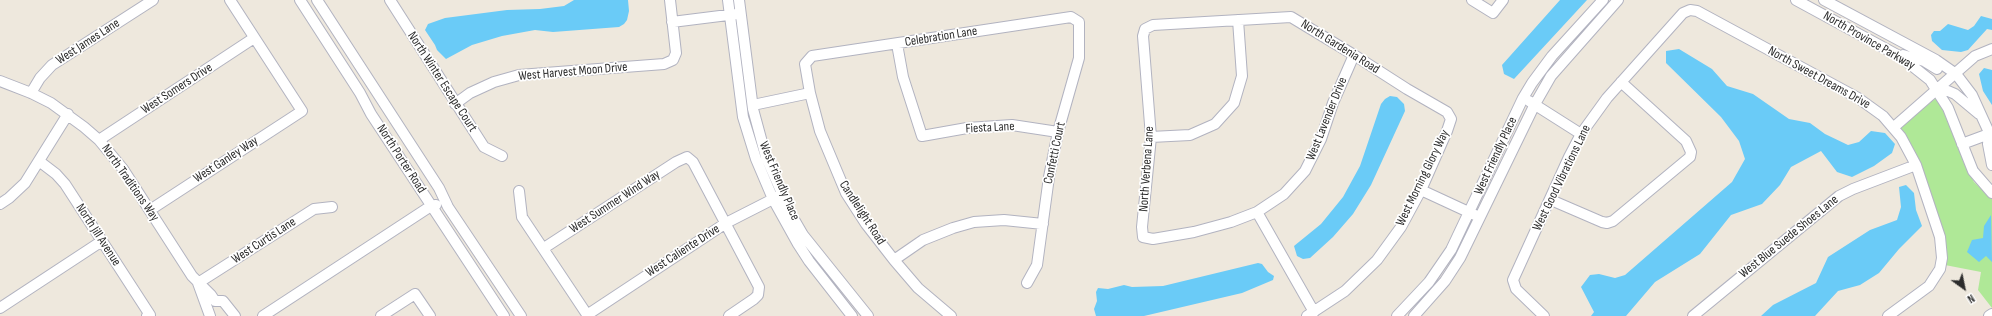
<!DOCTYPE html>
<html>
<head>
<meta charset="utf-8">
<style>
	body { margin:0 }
	#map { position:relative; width:1992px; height:316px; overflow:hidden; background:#eee8dd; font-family:"Sofia Sans Condensed",sans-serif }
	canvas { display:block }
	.north { position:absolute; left:1944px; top:268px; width:40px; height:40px; -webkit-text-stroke:3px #fff; paint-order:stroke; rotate:147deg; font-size:11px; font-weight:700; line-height:16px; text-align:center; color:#2c2c2c }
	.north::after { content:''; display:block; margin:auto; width:14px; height:18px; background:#2c2c2c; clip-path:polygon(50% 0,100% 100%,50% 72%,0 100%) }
</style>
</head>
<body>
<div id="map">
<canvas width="1992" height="316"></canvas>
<div class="north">N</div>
</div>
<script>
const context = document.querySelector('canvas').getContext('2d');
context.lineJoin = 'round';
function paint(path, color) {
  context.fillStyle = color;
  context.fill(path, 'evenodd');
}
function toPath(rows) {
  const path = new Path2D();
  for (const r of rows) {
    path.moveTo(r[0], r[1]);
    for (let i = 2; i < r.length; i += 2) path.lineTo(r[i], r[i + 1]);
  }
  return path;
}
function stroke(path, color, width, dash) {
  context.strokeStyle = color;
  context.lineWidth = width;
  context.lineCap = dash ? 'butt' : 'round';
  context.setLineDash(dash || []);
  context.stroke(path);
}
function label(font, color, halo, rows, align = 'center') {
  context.font = font + ' "Sofia Sans Condensed",sans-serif';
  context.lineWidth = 3.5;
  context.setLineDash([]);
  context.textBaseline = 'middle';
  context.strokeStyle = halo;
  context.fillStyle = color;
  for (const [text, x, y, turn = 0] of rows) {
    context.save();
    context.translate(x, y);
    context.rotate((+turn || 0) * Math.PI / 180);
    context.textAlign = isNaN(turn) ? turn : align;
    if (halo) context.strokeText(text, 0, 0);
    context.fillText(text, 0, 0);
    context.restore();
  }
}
const green = toPath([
	[1936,98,1947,114,1964,163,1974,182,1992,199,1992,308,1978,290,1981,272,1945,265,1898,128]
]);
const water = toPath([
	[574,0,628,0,629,11,627,20,624,24,619,27,553,32,535,30,502,36,472,45,446,59,437,50,435,45,425,30,428,24,445,18,507,10,540,9,564,6],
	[1560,0,1587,0,1514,79,1504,74,1502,65],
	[1981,16,1992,19,1992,30,1987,29,1968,50,1961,52,1942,50,1932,41,1931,35,1934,31,1940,31,1948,24,1968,30,1974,26],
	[1679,49,1712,69,1727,86,1753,94,1789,119,1810,123,1825,134,1848,145,1859,142,1871,131,1885,133,1895,144,1892,153,1874,166,1852,177,1837,172,1821,151,1791,167,1780,185,1762,204,1731,215,1700,254,1655,282,1626,316,1591,316,1594,312,1581,287,1590,275,1599,274,1615,278,1625,275,1732,182,1745,159,1739,141,1721,117,1666,63,1666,51],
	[1984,68,1992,70,1992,105,1983,91,1979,74],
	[1390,96,1397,97,1404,104,1405,111,1371,185,1353,214,1333,237,1310,258,1303,259,1297,256,1294,246,1321,224,1343,197,1360,166,1381,104,1385,99],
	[1906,185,1914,193,1916,210,1922,226,1899,249,1879,273,1860,285,1838,291,1815,316,1761,316,1773,305,1816,283,1828,257,1870,230,1897,220,1901,207,1899,187],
	[1991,215,1992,262,1986,256,1979,262,1967,252,1972,240,1983,238,1984,226],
	[1258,263,1262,264,1268,272,1274,276,1273,280,1242,293,1144,316,1096,316,1094,309,1097,301,1096,292,1098,288,1108,289,1124,285,1132,287,1163,286]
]);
const minor = toPath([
	[300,0,360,93,371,114,504,316],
	[317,0,439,188,448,207,521,316],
	[390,0,484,147,502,156],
	[728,0,743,117,756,159,773,199,798,244,809,261,852,316],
	[739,0,753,109,766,157,792,216,803,235,868,316],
	[1472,0,1493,13,1503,0],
	[1796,0,1901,57,1930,80,1948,108,1973,171,1992,193],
	[1824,0,1936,60,1956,74,1972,95,1992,139],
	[672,22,736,14],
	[897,44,903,77,922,136,967,128,1012,125,1058,132],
	[1903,55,1924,61,1937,69],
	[0,81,31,93,51,103,84,127,99,140,123,169,192,276,211,295,215,301,223,301,235,316],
	[1937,90,1948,91,1955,94,1979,114],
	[31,93,40,78,52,65,153,0],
	[1529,101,1581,134],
	[455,104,470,93,494,82,519,75,664,64,673,60,676,53,670,0],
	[753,105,810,93],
	[1894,127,1975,56,1992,49],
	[1151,137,1190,135,1215,124,1234,103,1242,76,1238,20],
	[99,140,254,38],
	[1962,144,1989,134,1988,144,1992,165],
	[39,161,56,174,65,184,150,315,147,316],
	[1421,190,1475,215],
	[519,191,522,217,588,316],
	[1551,200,1602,222,1607,223,1613,221,1690,157,1691,152,1686,141,1621,82],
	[0,204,9,198,25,183,68,114],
	[150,210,302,111,230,0],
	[1257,212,1314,312],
	[544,248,676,162,687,157,693,162,759,287,758,295,754,299,729,316],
	[894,260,923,240,953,228,974,222,1004,220,1043,224],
	[198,283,314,209,332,207],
	[198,283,210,316],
	[0,308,102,241],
	[587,315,726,223,779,196],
	[263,316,431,206,436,205],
	[381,316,415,294,430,316],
	[951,316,918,288,894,260,866,224,846,193,820,131,810,93,805,64,812,56,1071,17,1079,22,1079,58,1058,132,1049,177,1037,265,1027,283],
	[1307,316,1345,291,1377,260,1401,227,1421,190,1447,131,1451,119,1447,112,1407,89,1354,55,1291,17,1153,25,1145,29,1143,36,1151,137,1142,227,1143,237,1153,239,1194,232,1231,222,1257,212,1284,194,1305,171,1321,139,1333,103,1354,55],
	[1397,316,1429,282,1451,250,1523,98,1532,83,1552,56,1603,0],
	[1414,316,1445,281,1460,258,1535,104,1551,76,1618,0],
	[1544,316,1516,289,1513,280,1569,157,1581,134,1607,98,1683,13,1690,10,1697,11,1858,98,1883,116,1901,137,1916,165,1940,237,1942,258,1940,269,1929,286,1888,316],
	[1693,316,1839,196,1853,189,1916,165],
	[1989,316,1992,314]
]);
const streetNames = [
	["Celebration Lane",941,37,-9],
	["North Province Parkway",1869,41,30],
	["West James Lane",88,42,-33],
	["North Gardenia Road",1340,47,32],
	["West Harvest Moon Drive",573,72,-5],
	["North Sweet Dreams Drive",1819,78,29],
	["North Winter Escape Court",442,82,57],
	["West Somers Drive",177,89,-33],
	["West Lavender Drive",1327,119,-68],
	["Fiesta Lane",990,128,-3],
	["Confetti Court",1055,153,-78],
	["West Friendly Place",1496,156,-65],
	["North Porter Road",401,159,57],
	["West Ganley Way",226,160,-33],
	["North Verbena Lane",1147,169,-86],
	["West Morning Glory Way",1423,178,-64],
	["West Good Vibrations Lane",1562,178,-64],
	["West Friendly Place",779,181,67],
	["North Traditions Way",130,183,55],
	["West Summer Wind Way",615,202,-33],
	["Candlelight Road",862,213,57],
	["North Jill Avenue",98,235,57],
	["West Blue Suede Shoes Lane",1789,237,-39],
	["West Curtis Lane",264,241,-33],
	["West Caliente Drive",683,251,-33]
];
paint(green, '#afe897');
paint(water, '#6acbf7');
stroke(minor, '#b2b3c0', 12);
stroke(minor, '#fff', 10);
label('13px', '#2c2c2c', '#fff', streetNames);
</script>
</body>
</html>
